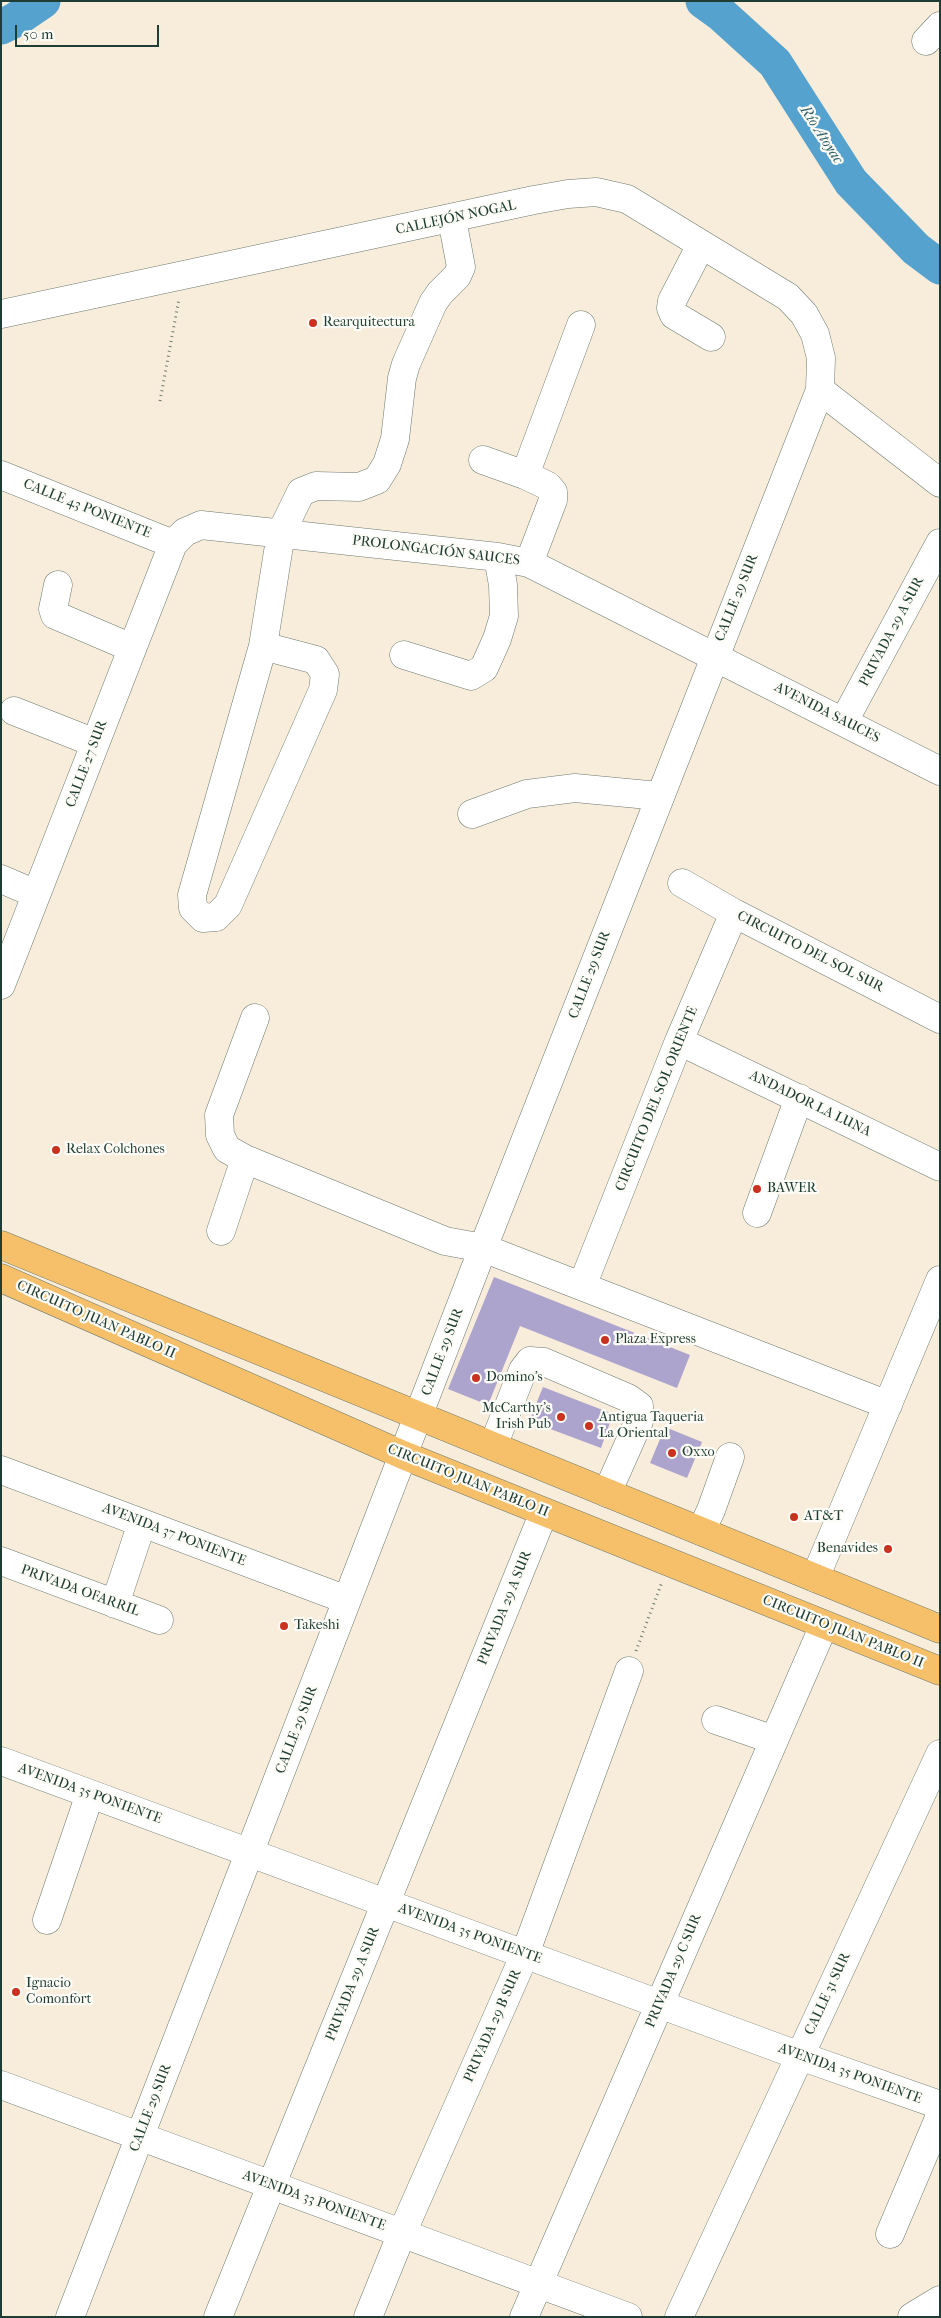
<!DOCTYPE html>
<html>
<head>
<meta charset="utf-8">
<style>
	body { margin:0 }
	#map { position:relative; width:941px; height:2318px; overflow:hidden; background:#f8ecdb; font-family:"IM FELL French Canon",serif }
	canvas { display:block }
	.frame { position:absolute; inset:0; border:2px solid #1f3d34; pointer-events:none }
	.scale { position:absolute; left:15px; top:25px; width:144px; height:22px; box-sizing:border-box; border:2px solid #1f3d34; border-top:0; padding-left:6px; font-size:15px; line-height:18px; white-space:nowrap; color:#1f3d34; -webkit-text-stroke:4px #fdfcf7; paint-order:stroke }
</style>
</head>
<body>
<div id="map">
<canvas width="941" height="2318"></canvas>
<div class="frame"></div>
<div class="scale">50 m</div>
</div>
<script>
const context = document.querySelector('canvas').getContext('2d');
context.lineJoin = 'round';
function toPath(rows) {
  const path = new Path2D();
  for (const r of rows) {
    path.moveTo(r[0], r[1]);
    for (let i = 2; i < r.length; i += 2) path.lineTo(r[i], r[i + 1]);
  }
  return path;
}
function stroke(path, color, width, dash) {
  context.strokeStyle = color;
  context.lineWidth = width;
  context.lineCap = dash ? 'butt' : 'round';
  context.setLineDash(dash || []);
  context.stroke(path);
}
function paint(path, color) {
  context.fillStyle = color;
  context.fill(path, 'evenodd');
}
function label(font, color, halo, rows, align = 'center') {
  context.font = font + ' "IM FELL French Canon",serif';
  context.lineWidth = 4.5;
  context.setLineDash([]);
  context.textBaseline = 'middle';
  context.strokeStyle = halo;
  context.fillStyle = color;
  for (const [text, x, y, turn = 0] of rows) {
    context.save();
    context.translate(x, y);
    context.rotate((+turn || 0) * Math.PI / 180);
    context.textAlign = isNaN(turn) ? turn : align;
    if (halo) context.strokeText(text, 0, 0);
    context.fillText(text, 0, 0);
    context.restore();
  }
}
const river = toPath([
	[703,1,721,14,775,63,851,182,916,249,940,267],
	[1,27,15,20,43,1]
]);
const building = toPath([
	[494,1277,690,1355,677,1388,520,1326,488,1405,448,1389],
	[543,1387,613,1414,601,1448,529,1421],
	[665,1427,702,1442,687,1478,650,1463]
]);
const path = toPath([
	[160,401,179,299],
	[636,1651,662,1582]
]);
const minor = toPath([
	[926,41,940,26],
	[701,245,672,301,671,308,674,315,711,337],
	[1,314,534,200,568,194,596,192,627,199,788,297,804,314,815,334,821,358,820,390,483,1248,70,2317],
	[820,390,940,483],
	[483,460,525,475,548,486,553,492,553,500,529,563],
	[1,475,173,544],
	[525,475,581,325],
	[58,585,53,609,55,615,132,648],
	[263,646,316,660,325,674,323,690,228,905,216,917,203,918,193,908,192,895,263,646,281,533,301,492,316,486,359,487,377,480,387,464,395,439,402,378,406,364,433,303,440,293,457,276,461,267,452,219],
	[404,655,471,676,484,668,497,639,504,616,503,585,498,557],
	[14,711,95,743],
	[844,721,940,543],
	[472,814,527,794,575,788,659,796],
	[1,879,36,894],
	[682,883,734,913,940,1019],
	[1,985,173,544,185,532,201,525,498,557,529,563,940,771],
	[255,1018,219,1115,220,1135,227,1149,245,1159,445,1241,483,1248,888,1405],
	[679,1041,940,1167],
	[757,1213,799,1098],
	[221,1231,245,1159],
	[582,1286,679,1041,734,913],
	[493,1446,523,1370,530,1361,544,1362,628,1398,639,1406,639,1421,607,1493],
	[1,1470,347,1600],
	[701,1531,711,1510,730,1457],
	[1,1561,159,1620],
	[815,1578,940,1280],
	[115,1604,142,1523],
	[716,1720,774,1740],
	[1,1761,800,2056,940,2105],
	[47,1920,90,1794],
	[1,2085,628,2317],
	[890,2234,940,2116],
	[218,2317,544,1512],
	[368,2317,402,2233,525,1954,629,1671],
	[524,2317,824,1625],
	[679,2317,940,1754],
	[912,2317,940,2300]
]);
const major = toPath([
	[1,1245,940,1629],
	[1,1278,403,1455,940,1671]
]);
const markers = [
	[313,323,5,"#c8321e"],
	[56,1150,5,"#c8321e"],
	[757,1189,5,"#c8321e"],
	[605,1340,5,"#c8321e"],
	[476,1378,5,"#c8321e"],
	[561,1417,5,"#c8321e"],
	[589,1426,5,"#c8321e"],
	[672,1453,5,"#c8321e"],
	[794,1517,5,"#c8321e"],
	[888,1549,5,"#c8321e"],
	[284,1626,5,"#c8321e"],
	[16,1992,5,"#c8321e"]
];
const streetNames = [
	["CALLEJÓN NOGAL",456,218,-12],
	["CALLE 43 PONIENTE",87,509,22],
	["PROLONGACIÓN SAUCES",436,551,7],
	["CALLE 29 SUR",737,598,-68],
	["PRIVADA 29 A SUR",892,632,-62],
	["AVENIDA SAUCES",827,713,27],
	["CALLE 27 SUR",87,764,-69],
	["CIRCUITO DEL SOL SUR",810,952,27],
	["CALLE 29 SUR",590,975,-69],
	["CIRCUITO DEL SOL ORIENTE",657,1099,-68],
	["ANDADOR LA LUNA",810,1104,26],
	["CIRCUITO JUAN PABLO II",96,1320,24],
	["CALLE 29 SUR",443,1352,-69],
	["CIRCUITO JUAN PABLO II",468,1481,22],
	["AVENIDA 37 PONIENTE",174,1535,21],
	["PRIVADA OFARRIL",80,1591,20],
	["PRIVADA 29 A SUR",505,1608,-68],
	["CIRCUITO JUAN PABLO II",843,1632,22],
	["CALLE 29 SUR",297,1730,-69],
	["AVENIDA 35 PONIENTE",90,1794,20],
	["AVENIDA 35 PONIENTE",470,1934,20],
	["PRIVADA 29 C SUR",674,1971,-67],
	["PRIVADA 29 A SUR",353,1984,-68],
	["CALLE 31 SUR",828,1994,-65],
	["PRIVADA 29 B SUR",493,2026,-66],
	["AVENIDA 35 PONIENTE",850,2074,20],
	["CALLE 29 SUR",151,2108,-69],
	["AVENIDA 33 PONIENTE",314,2201,20]
];
const poiNames = [
	["Rearquitectura",323,323],
	["Relax Colchones",66,1150],
	["BAWER",767,1189],
	["Plaza Express",615,1340],
	["Domino's",486,1378],
	["McCarthy's",551,1409,"right"],
	["Irish Pub",551,1425,"right"],
	["Antigua Taqueria",599,1418],
	["La Oriental",599,1434],
	["Oxxo",682,1453],
	["AT&T",804,1517],
	["Benavides",878,1549,"right"],
	["Takeshi",294,1626],
	["Ignacio",26,1984],
	["Comonfort",26,2000]
];
const waterNames = [
	["Río Atoyac",821,135,57]
];
stroke(river, '#54a2cd', 35);
paint(building, '#ada4ce');
stroke(minor, '#6b7a6e', 29);
stroke(major, '#6b7a6e', 29);
stroke(path, '#6b7a6e', 3, [1, 4]);
stroke(minor, '#fff', 28);
stroke(major, '#f6c06b', 28);
for (const [x, y, r, color] of markers) {
  const dot = new Path2D();
  dot.arc(x, y, r, 0, 2 * Math.PI);
  context.fillStyle = color;
  context.fill(dot);
  stroke(dot, '#fdfcf7', 2);
}
label('14px', '#1f3d34', '#fdfcf7', streetNames);
label('14px', '#1f3d34', '#fdfcf7', poiNames, 'left');
label('italic 15px', '#32606a', '#fdfcf7', waterNames);
</script>
</body>
</html>
